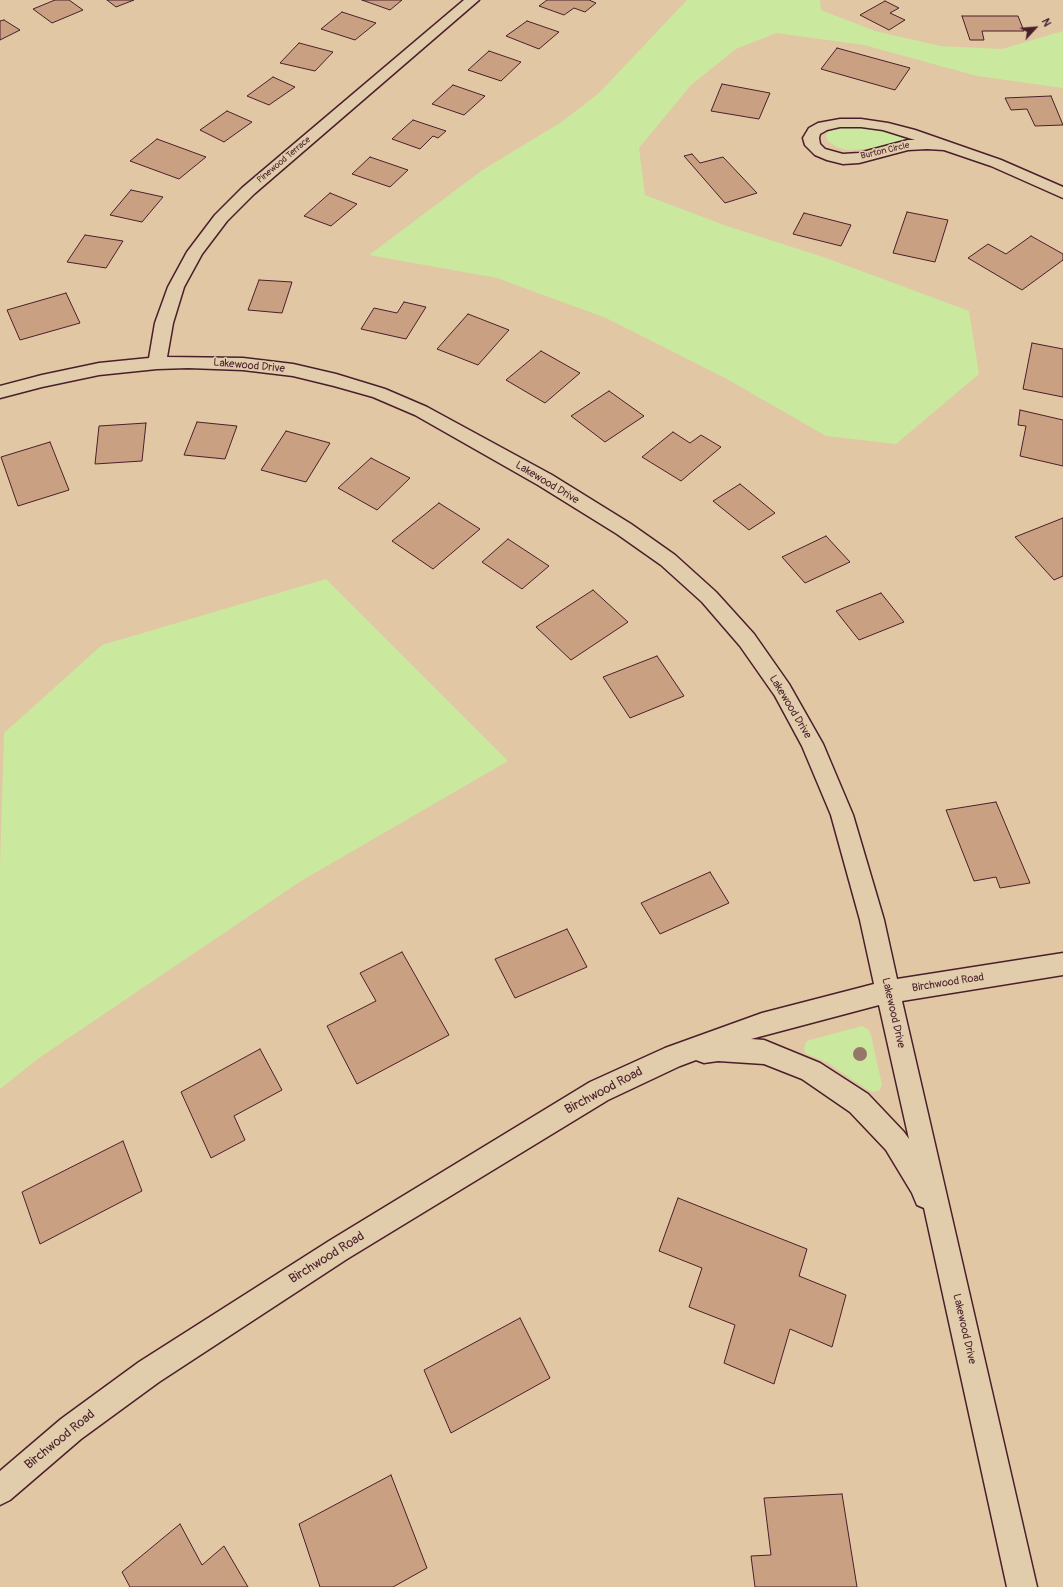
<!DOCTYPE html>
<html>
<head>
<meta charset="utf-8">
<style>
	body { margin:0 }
	#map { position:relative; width:1063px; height:1587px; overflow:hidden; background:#e1c7a4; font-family:Pangolin,sans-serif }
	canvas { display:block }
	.north { position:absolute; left:1015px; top:8px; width:40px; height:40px; -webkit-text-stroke:3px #e1cdac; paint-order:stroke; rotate:64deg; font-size:11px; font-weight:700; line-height:16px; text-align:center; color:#4a1f2b }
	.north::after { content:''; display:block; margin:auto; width:14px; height:18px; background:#4a1f2b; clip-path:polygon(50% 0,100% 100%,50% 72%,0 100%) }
</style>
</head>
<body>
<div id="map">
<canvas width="1063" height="1587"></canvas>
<div class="north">N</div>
</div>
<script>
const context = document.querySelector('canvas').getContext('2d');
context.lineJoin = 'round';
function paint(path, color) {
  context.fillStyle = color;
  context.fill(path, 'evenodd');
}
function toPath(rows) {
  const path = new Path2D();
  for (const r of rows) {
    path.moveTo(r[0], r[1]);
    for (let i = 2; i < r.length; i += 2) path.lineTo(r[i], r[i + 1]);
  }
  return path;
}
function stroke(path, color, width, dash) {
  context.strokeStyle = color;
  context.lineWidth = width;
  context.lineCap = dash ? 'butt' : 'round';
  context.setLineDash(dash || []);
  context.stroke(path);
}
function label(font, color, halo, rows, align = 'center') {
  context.font = font + ' Pangolin,sans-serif';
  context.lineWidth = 3;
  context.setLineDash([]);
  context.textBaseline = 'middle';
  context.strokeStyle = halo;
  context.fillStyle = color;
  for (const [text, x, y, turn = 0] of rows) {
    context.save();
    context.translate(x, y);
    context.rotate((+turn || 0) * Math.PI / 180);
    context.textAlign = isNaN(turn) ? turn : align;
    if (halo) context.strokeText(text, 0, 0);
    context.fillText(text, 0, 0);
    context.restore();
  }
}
const green = toPath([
	[687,0,820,0,821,10,875,31,940,46,1002,49,1063,31,1063,88,977,76,864,45,776,33,736,49,691,85,639,148,645,195,724,225,829,259,969,311,979,374,896,444,826,436,727,379,606,318,497,278,369,255,481,171,563,121,599,93],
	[846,126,857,126,889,131,908,137,909,139,876,148,848,150,836,147,828,141,826,136,828,132,836,128],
	[326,579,508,761,301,881,39,1058,0,1089,0,867,4,733,102,645],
	[862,1026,868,1029,871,1035,882,1085,880,1090,874,1092,868,1090,828,1063,805,1053,804,1049,806,1042,810,1040]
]);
const building = toPath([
	[55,0,69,0,83,10,52,23,33,9,55,0],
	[107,0,134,0,116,7,107,0],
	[362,0,402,0,390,10,362,0],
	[547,0,589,0,596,3,585,12,574,8,564,15,539,6,547,0],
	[885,1,899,8,890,13,905,20,889,30,860,15,885,1],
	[342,12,376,23,355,40,321,29,342,12],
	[962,16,1018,16,1024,31,982,31,984,40,970,40,962,16],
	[4,20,20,30,0,40,0,21,4,20],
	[527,21,559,32,539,49,506,36,527,21],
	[299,43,333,52,315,71,280,63,299,43],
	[837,48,910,68,895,90,821,69,837,48],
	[489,51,521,62,501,81,468,70,489,51],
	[273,77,295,87,269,105,247,96,273,77],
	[722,84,770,93,759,119,711,111,722,84],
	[453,85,485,96,464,115,432,104,453,85],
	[1051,96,1063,125,1035,126,1027,109,1011,110,1005,98,1051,96],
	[227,111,252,122,224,142,200,130,227,111],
	[413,120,446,131,438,138,433,136,420,149,392,139,413,120],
	[157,139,206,157,179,179,130,161,157,139],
	[692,154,700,163,723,157,757,193,725,203,684,156,692,154],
	[370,157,408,170,390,187,352,174,370,157],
	[131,190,163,197,142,222,110,215,131,190],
	[330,193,357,204,331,226,304,216,330,193],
	[907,212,948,220,935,262,893,253,907,212],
	[804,213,851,225,841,246,793,234,804,213],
	[85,235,123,241,106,268,67,262,85,235],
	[1031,236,1063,254,1063,260,1022,290,968,258,988,244,1006,254,1031,236],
	[259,280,292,282,282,313,248,310,259,280],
	[66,293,80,323,20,340,7,310,66,293],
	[404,302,426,307,406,339,361,329,374,308,397,313,404,302],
	[468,314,509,330,478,365,437,349,468,314],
	[1032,343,1063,349,1063,397,1023,389,1032,343],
	[541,351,580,373,545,403,506,380,541,351],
	[609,391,644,416,605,442,571,416,609,391],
	[1020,410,1063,420,1063,466,1020,456,1026,426,1018,425,1020,410],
	[197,422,237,426,225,459,184,455,197,422],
	[146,423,142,461,95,464,99,426,146,423],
	[286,431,330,443,306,482,261,470,286,431],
	[673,432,690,443,701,435,721,447,681,481,642,457,673,432],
	[50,442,69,490,18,506,1,457,50,442],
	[371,458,410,478,377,510,338,488,371,458],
	[740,484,775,513,749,530,713,501,740,484],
	[439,503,480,529,433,569,392,541,439,503],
	[1063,518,1063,576,1054,580,1015,537,1063,518],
	[826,536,850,562,805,583,782,557,826,536],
	[508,539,549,566,522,589,482,562,508,539],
	[593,590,628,622,571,660,536,627,593,590],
	[881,593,904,622,859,640,836,611,881,593],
	[657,656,684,696,630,718,603,677,657,656],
	[996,802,1030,883,1000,888,996,877,974,881,946,810,996,802],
	[710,872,729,903,660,934,641,903,710,872],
	[567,929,587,967,515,998,495,959,567,929],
	[402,952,449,1035,357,1084,327,1026,376,1001,360,973,402,952],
	[260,1049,282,1090,234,1116,245,1140,211,1158,181,1092,260,1049],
	[123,1141,142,1191,40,1244,22,1192,123,1141],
	[678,1198,807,1249,799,1276,846,1295,832,1347,790,1329,774,1384,724,1363,735,1325,689,1307,702,1268,659,1251,678,1198],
	[520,1318,550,1378,451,1433,424,1370,520,1318],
	[391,1475,427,1568,393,1587,320,1587,299,1524,391,1475],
	[842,1494,857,1587,755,1587,751,1556,771,1555,764,1498,842,1494],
	[180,1524,202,1565,224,1546,248,1587,130,1587,122,1572,180,1524]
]);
const minor = toPath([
	[464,0,479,0,254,194,227,221,202,254,184,287,173,323,167,357,243,358,293,364,336,374,385,389,427,407,552,475,631,524,675,555,716,592,754,634,789,684,823,744,853,815,884,920,897,979,1063,953,1063,975,902,1001,1037,1587,1007,1587,924,1208,917,1205,912,1193,886,1150,850,1112,802,1079,764,1064,718,1061,704,1063,696,1060,680,1066,608,1100,347,1259,159,1382,81,1439,10,1500,0,1505,0,1471,61,1419,139,1362,329,1241,590,1082,665,1048,762,1013,874,984,860,920,831,815,802,746,775,696,740,646,702,602,661,565,617,534,538,485,415,415,373,397,334,386,293,376,243,370,188,368,157,369,99,375,42,387,0,398,0,386,42,375,99,363,149,358,155,323,168,287,187,252,215,215,242,188,464,0],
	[879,1005,909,1139,904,1132,868,1094,820,1063,764,1040,751,1039,879,1005],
	[840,119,861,119,888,123,915,130,1001,160,1063,187,1063,198,991,166,944,150,927,149,908,150,859,163,843,164,827,160,815,155,805,145,803,138,809,128,818,123,840,119],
	[840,127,861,127,883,130,915,140,908,140,859,153,843,154,825,149,820,144,819,138,820,134,827,130,840,127]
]);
const trees = [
	[860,1054]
];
const farStreetnames = [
	["Burton Circle",885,151,-13],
	["Pinewood Terrace",284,160,-40]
];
const streetNames = [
	["Lakewood Drive",249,366,5],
	["Lakewood Drive",547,483,31],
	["Lakewood Drive",790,707,59],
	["Birchwood Road",948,983,-9],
	["Lakewood Drive",893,1013,77],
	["Lakewood Drive",964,1329,77]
];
const nearStreetnames = [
	["Birchwood Road",604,1091,-28],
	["Birchwood Road",327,1258,-32],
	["Birchwood Road",60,1440,-39]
];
paint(green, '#cbe89f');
paint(building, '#caa082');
stroke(building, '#4a1f2b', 1);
stroke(minor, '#4a1f2b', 3);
paint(minor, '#e1cdac');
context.fillStyle = '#957668';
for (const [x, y] of trees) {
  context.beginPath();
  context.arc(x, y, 7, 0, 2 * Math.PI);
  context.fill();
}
label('9px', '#4a1f2b', '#e1cdac', farStreetnames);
label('11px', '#4a1f2b', '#e1cdac', streetNames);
label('13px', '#4a1f2b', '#e1cdac', nearStreetnames);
</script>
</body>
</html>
